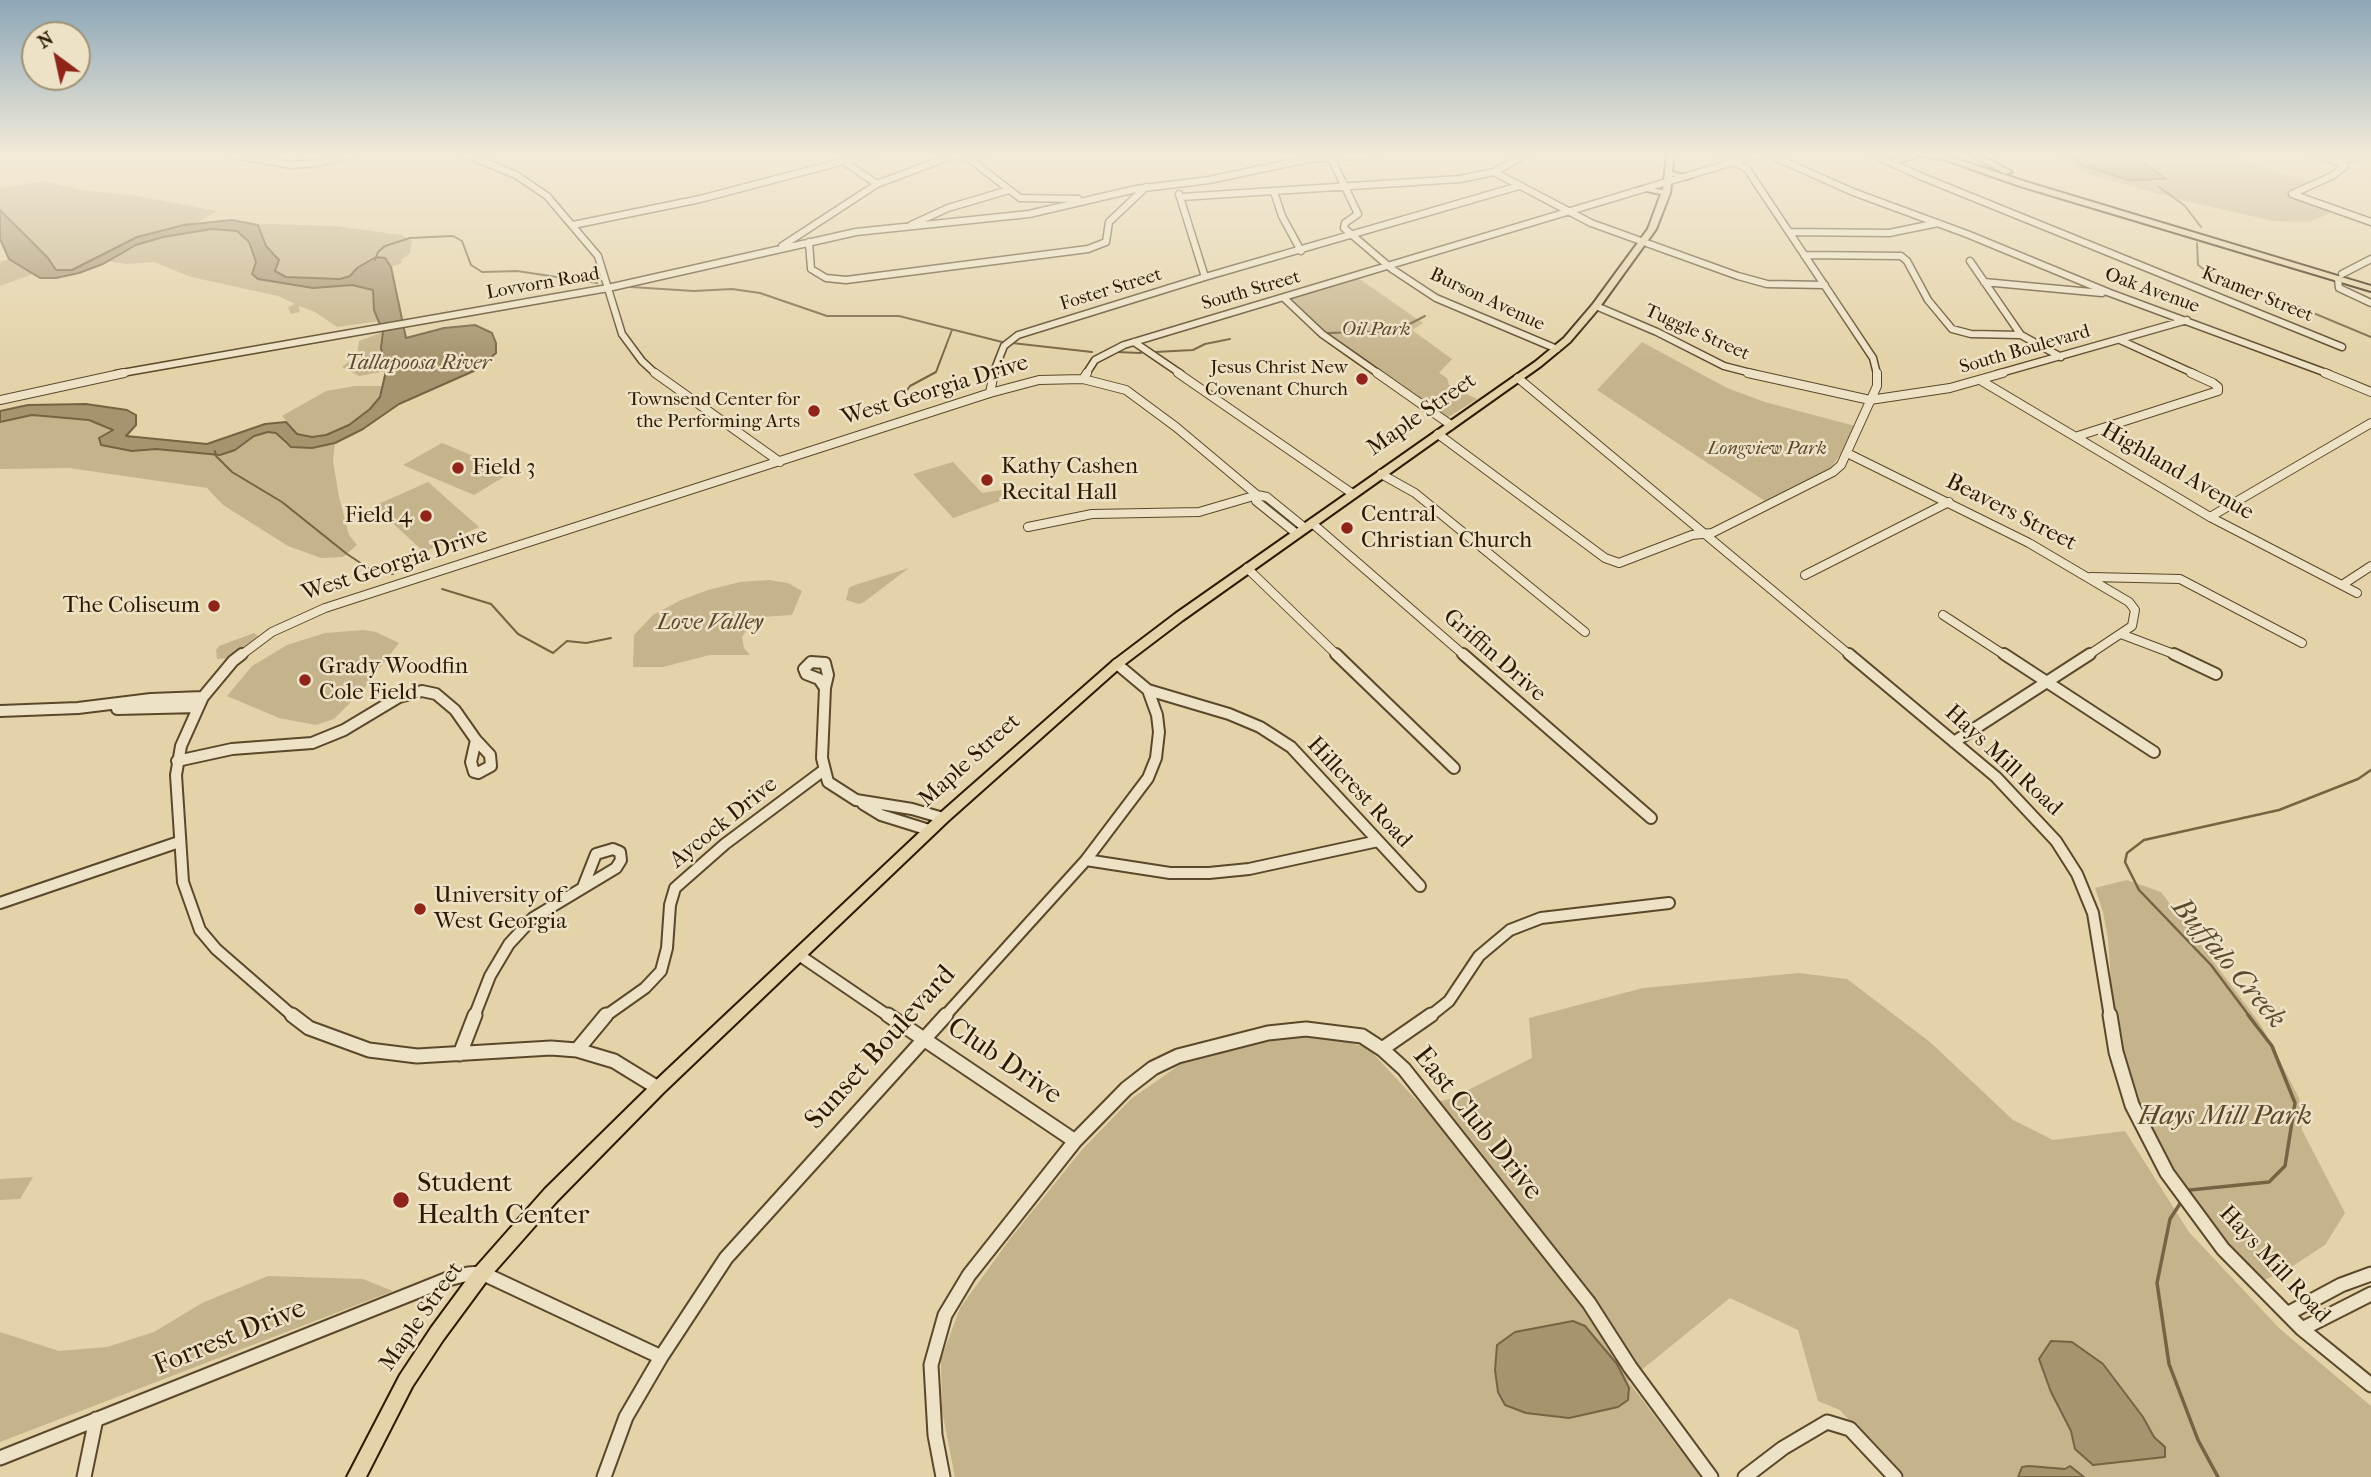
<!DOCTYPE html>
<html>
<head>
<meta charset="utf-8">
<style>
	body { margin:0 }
	#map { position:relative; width:2371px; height:1477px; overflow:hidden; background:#e4d3a8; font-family:"IM FELL French Canon",serif }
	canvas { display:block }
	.north { position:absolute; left:21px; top:21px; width:70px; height:70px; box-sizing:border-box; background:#ede2c6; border:2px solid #a09277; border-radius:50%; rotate:327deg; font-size:19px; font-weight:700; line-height:28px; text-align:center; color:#2d1900 }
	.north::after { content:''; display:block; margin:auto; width:24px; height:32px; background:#8f2418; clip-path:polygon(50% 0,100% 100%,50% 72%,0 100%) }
</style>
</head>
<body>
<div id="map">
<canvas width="2371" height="1477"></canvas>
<div class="north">N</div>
</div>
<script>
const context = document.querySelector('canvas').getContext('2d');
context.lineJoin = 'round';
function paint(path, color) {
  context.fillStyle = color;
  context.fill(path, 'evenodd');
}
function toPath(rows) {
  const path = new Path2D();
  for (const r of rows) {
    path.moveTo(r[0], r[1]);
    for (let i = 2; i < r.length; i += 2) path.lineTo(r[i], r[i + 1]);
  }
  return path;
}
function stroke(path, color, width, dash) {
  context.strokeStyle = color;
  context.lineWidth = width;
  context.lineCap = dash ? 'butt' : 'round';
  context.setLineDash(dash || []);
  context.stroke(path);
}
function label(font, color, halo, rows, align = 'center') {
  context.font = font + ' "IM FELL French Canon",serif';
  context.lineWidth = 5;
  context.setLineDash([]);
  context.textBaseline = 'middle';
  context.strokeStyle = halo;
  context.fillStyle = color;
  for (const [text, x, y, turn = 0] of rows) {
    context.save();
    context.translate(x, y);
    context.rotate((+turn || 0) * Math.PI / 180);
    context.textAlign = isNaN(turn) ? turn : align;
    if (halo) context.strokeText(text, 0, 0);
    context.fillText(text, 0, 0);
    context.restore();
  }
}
const green = toPath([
	[2059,154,2218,154,2309,182,2288,193,2333,212,2309,222,2273,221,2181,200,2084,173,2056,158],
	[45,181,79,190,132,195,217,211,195,224,137,237,72,270,55,270,48,258,0,210,0,188],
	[267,224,335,226,402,235,412,241,410,253,401,260,402,263,391,267,385,258,357,268,350,276,340,279,286,277,275,271,279,260,266,246,258,225],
	[220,229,237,231,246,238,256,262,253,274,258,279,313,288,352,285,373,290,374,310,379,321,337,327,315,312,299,306,300,312,291,314,288,307,295,304,278,296,191,277,154,262,126,264,108,261,147,241,180,233],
	[9,259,33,274,0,286,0,262],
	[1358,278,1423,323,1412,330,1452,359,1439,373,1447,378,1449,385,1477,399,1447,418,1322,331,1289,299],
	[383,332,381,348,386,371,359,376,342,367,357,356,359,341],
	[1642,342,1727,388,1765,402,1855,426,1845,448,1830,469,1765,501,1597,390],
	[355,386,384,386,380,397,370,409,349,425,326,435,312,437,297,434,282,416,326,391],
	[32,415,89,420,104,425,132,451,156,449,220,455,239,448,254,436,268,432,276,433,285,444,294,448,312,448,335,443,333,461,339,497,349,535,357,545,343,557,321,558,288,546,223,505,207,488,69,468,0,469,0,422],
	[442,443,512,472,474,495,403,465],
	[953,462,982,493,1001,490,1009,496,1008,498,953,518,913,474],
	[428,482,479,527,424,552,374,506],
	[909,568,864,602,859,604,846,600,849,588,852,586],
	[769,580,788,583,802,591,792,615,762,617,750,625,742,637,744,648,750,655,710,655,663,667,633,667,634,635,653,615,681,600,708,590,740,582],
	[363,630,376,632,399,643,362,691,334,719,316,725,279,718,227,696,252,666,287,645,325,633],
	[254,633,258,636,229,658,217,659,216,650,219,646],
	[2127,880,2161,892,2261,1025,2299,1098,2302,1130,2345,1213,2325,1245,2285,1271,2260,1282,2176,1181,2137,1108,2114,1025,2108,939,2103,912,2095,888],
	[1799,973,1847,979,1930,1042,2013,1120,2053,1140,2125,1131,2189,1232,2280,1329,2371,1406,2371,1477,1899,1477,1840,1410,1818,1401,1798,1330,1730,1298,1628,1381,1701,1477,955,1477,942,1411,941,1359,960,1308,1010,1239,1081,1151,1131,1099,1185,1061,1256,1043,1322,1034,1368,1048,1421,1105,1450,1099,1532,1058,1529,1018,1643,988],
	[33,1177,20,1199,0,1200,0,1179],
	[268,1276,363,1279,393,1291,0,1442,0,1332,59,1351,107,1347,154,1332,202,1303]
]);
const water = toPath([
	[2080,154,2131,154,2166,179,2129,180,2078,164,2071,159,2080,154],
	[0,210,48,258,56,270,72,270,137,237,184,225,232,220,258,225,266,246,279,260,275,271,286,277,340,279,350,276,357,268,376,257,385,258,391,267,406,338,444,328,475,325,492,333,496,343,496,353,476,370,399,404,363,429,335,443,312,448,291,447,276,433,268,432,254,436,235,450,220,455,156,449,132,451,101,445,99,438,113,430,89,420,32,415,0,422,0,411,28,405,86,404,127,410,136,415,136,425,126,436,207,444,265,424,286,422,297,434,312,437,326,435,349,425,370,409,380,397,386,371,381,348,383,332,374,310,373,290,352,285,313,288,258,279,252,274,256,262,249,242,237,231,212,229,163,237,136,245,103,264,79,273,56,278,40,278,9,259,0,239,0,210],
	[1573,1321,1585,1326,1617,1364,1629,1388,1628,1400,1618,1407,1569,1418,1526,1413,1505,1405,1498,1392,1495,1370,1497,1345,1515,1332,1573,1321],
	[2051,1341,2072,1342,2103,1364,2143,1417,2154,1437,2165,1447,2165,1457,2093,1465,2075,1449,2071,1431,2051,1392,2039,1359,2051,1341],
	[2029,1466,2065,1469,2070,1466,2084,1477,2018,1477,2022,1467,2029,1466]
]);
const streamFar2 = toPath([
	[2158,186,2185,206,2201,227],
	[2197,243,2198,265,2218,280,2287,302,2371,337],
	[375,260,378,252,385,246,410,238,453,236,462,241,471,265,482,272,517,271,597,283],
	[631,287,694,291,732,289,760,293,827,316,899,316,1002,342],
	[1327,333,1396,331,1425,316],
	[1012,343,1092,352],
	[1116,352,1141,353],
	[1155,352,1193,350,1205,344,1230,339],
	[905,393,910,386,936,372,952,330],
	[215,451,216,456,232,472,282,502,347,554,371,570,393,574],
	[442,589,491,604,518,634,553,653,567,641,586,643,611,638]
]);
const streamFar1 = toPath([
	[2250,1017,2211,965,2139,890,2125,862,2127,853,2144,840,2279,810,2358,779,2371,770]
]);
const stream = toPath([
	[2187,1194,2190,1190,2269,1182,2285,1166,2295,1103,2272,1046,2248,1015],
	[2183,1199,2170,1219,2157,1283,2169,1364,2198,1440,2218,1477]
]);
const minorFar3 = toPath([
	[228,154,292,165,318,163,353,154],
	[465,154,516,175,547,196,598,256,622,334,642,361,656,374],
	[949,154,971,160,1020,198,1078,199],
	[1329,154,1358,214,1345,223,1344,228,1392,269,1436,298,1557,349],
	[1719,154,1747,169,1873,358,1877,374],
	[1768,154,1853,192,1967,234,2110,293,2329,374],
	[1872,154,1920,176,2342,347],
	[2315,154,2339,162],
	[971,160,984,154],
	[843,161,877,184],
	[2339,162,2345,166,2332,176,2292,194,2371,222],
	[2339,162,2363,154],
	[1494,172,1591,223,1738,276,1767,284,1825,285],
	[1274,192,1282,216,1301,251],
	[1179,194,1205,277],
	[1181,197,1460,179,1494,172,1527,154],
	[573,225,700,199,871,154],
	[911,225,948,208,1009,190],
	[1790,232,1889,233,1938,223],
	[809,242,811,269,826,278,846,280,1088,249,1106,242,1109,222,1146,187],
	[782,246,877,184,954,155],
	[1804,255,1901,256,1907,261,1928,300,1952,329,1971,334,2021,335],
	[1970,261,2021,335,2061,357],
	[2342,274,2371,259],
	[2338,279,2339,288,2371,303],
	[1984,282,2102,293],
	[1284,298,1322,334,1379,374],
	[1596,306,1657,332,1724,366,1755,374],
	[2120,340,2195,374],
	[1134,342,1181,374],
	[116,374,608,288,856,232,1029,214,1136,189,1209,180,1308,159,1381,154],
	[993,374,1004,346,1018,335,1205,277,1519,186],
	[1086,374,1095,360,1124,345,1760,154],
	[1997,374,2187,320]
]);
const minorFar2 = toPath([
	[655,373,780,462],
	[1178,373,1353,494],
	[1377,373,1451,425],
	[1748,373,1870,400,1950,388,2003,373],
	[2325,373,2371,392],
	[1518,378,1851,656],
	[1083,379,1087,373],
	[1980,380,2210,517,2357,593],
	[990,393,994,373],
	[0,400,124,373],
	[1438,434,1605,558,1619,563,1692,535,1712,533,1833,472,1841,465,1877,386,1877,373],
	[2078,436,2218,391,2218,387,2213,383,2191,373],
	[1847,453,2029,543,2129,602,2135,610,2132,626,2087,656],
	[1381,474,1415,493,1585,632],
	[1257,495,1256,501,1297,534],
	[2210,517,2371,423],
	[1312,523,1465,656],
	[1028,527,1092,514,1199,512,1257,495],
	[1247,568,1338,656],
	[1805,575,1949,502],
	[2091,577,2180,579,2302,643],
	[2342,585,2371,566],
	[1943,615,2006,656],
	[2121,634,2179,656],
	[240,656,272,632,325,608,990,393,1039,380,1083,379,1126,390,1176,427,1257,495,1267,497,1305,528]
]);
const minorFar1 = toPath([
	[242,654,233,661,203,697,181,746,176,775,183,882,200,930,216,949,294,1017],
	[1336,654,1454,768],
	[1463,654,1651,818],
	[1849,654,1996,777,2056,841,2077,874,2093,913,2110,1017],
	[2004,654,2154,752],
	[2174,654,2216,674],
	[811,662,825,663,828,675,825,688,819,679,806,674,804,669,811,662],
	[825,688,822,758,828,782,856,800,912,809,943,818],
	[1148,690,1229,714,1260,727,1291,747,1420,886],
	[117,709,198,707],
	[0,711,78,708,151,699,203,697],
	[476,740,490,755,491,766,478,773,474,772,471,762,476,740],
	[1954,742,2090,654],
	[177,761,232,749,312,743,344,730,399,697,422,691,436,694,455,710,476,740],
	[863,804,881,815,929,830],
	[1086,860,1170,873,1209,873,1249,869,1378,841],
	[0,903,179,842],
	[799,955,890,1017],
	[474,1017,490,976,509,944,533,918,616,868,621,860,620,852,613,849,596,854,583,887],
	[604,1017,645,988,661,971,667,948,670,905,675,888,725,844,824,770],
	[944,1017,1086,860,1148,778,1156,758,1159,732,1157,715,1148,690,1117,664],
	[1429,1017,1449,1001,1479,956,1510,930,1541,918,1669,903]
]);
const minor = toPath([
	[292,1015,309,1028,369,1050,417,1056,551,1048,577,1050,614,1061,658,1088],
	[888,1015,1075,1141],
	[2110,1015,2116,1052,2132,1105,2167,1173,2223,1249,2302,1329,2371,1385],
	[1382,1049,1431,1015],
	[577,1050,606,1015],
	[460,1054,475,1015],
	[2287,1314,2341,1285,2371,1274],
	[2302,1329,2371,1294],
	[0,1458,448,1279,468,1274,482,1273,661,1357],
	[84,1477,96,1419],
	[604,1477,626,1417,661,1357,726,1258,946,1015],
	[943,1477,935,1435,931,1365,945,1315,969,1275,1075,1141,1126,1089,1153,1068,1178,1056,1268,1033,1306,1029,1362,1036,1382,1049,1404,1069,1589,1303,1630,1367,1711,1477],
	[1745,1477,1783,1448,1827,1422,1850,1429,1895,1477]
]);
const major = toPath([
	[1667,154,1674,154,1672,172,1692,177,1688,179,1672,176,1670,193,1656,229,1599,308,1570,342,1541,366,1183,620,1121,667,948,821,663,1093,557,1201,488,1279,443,1340,412,1387,366,1477,347,1477,400,1375,431,1328,476,1267,545,1189,653,1083,938,815,1113,661,1175,614,1535,362,1564,338,1593,304,1648,229,1661,194,1637,189,1641,187,1663,190,1667,154],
	[1872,154,1907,154,1907,156,1913,154,1941,154,2026,182,2371,286,2371,291,2020,186,1943,159,1919,156,1892,165,1888,163,1889,161,1903,157,1875,156,1872,154],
	[1969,154,1978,154,2012,172,2005,174,1969,154]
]);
const markers = [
	[1362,379,7,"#8f2418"],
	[814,411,7,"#8f2418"],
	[458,468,7,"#8f2418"],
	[987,480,7,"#8f2418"],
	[426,516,7,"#8f2418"],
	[1347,528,7,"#8f2418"],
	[214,606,7,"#8f2418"],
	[305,680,7,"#8f2418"],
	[420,909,7,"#8f2418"],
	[401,1200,9,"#8f2418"]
];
const farStreetnames = [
	["Lovvorn Road",543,284,-10],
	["Foster Street",1111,290,-17],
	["South Street",1251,291,-16],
	["Oak Avenue",2152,291,20],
	["Kramer Street",2257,295,22],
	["Burson Avenue",1487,300,25],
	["Tuggle Street",1697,333,24],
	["South Boulevard",2025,350,-16]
];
const farParknames = [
	["Oil Park",1376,330],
	["Longview Park",1767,449]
];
const farPoinames = [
	["Jesus Christ New",1348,368],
	["Covenant Church",1348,390],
	["Townsend Center for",800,400],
	["the Performing Arts",800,422]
];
const farWaternames = [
	["Tallapoosa River",418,364]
];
const streetNames = [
	["West Georgia Drive",935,391,-17],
	["Maple Street",1422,415,-35],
	["Highland Avenue",2177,472,30],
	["Beavers Street",2011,513,27],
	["West Georgia Drive",395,565,-18],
	["Griffin Drive",1494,656,41],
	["Maple Street",970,761,-42],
	["Hays Mill Road",2003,761,43],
	["Hillcrest Road",1359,793,47],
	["Aycock Drive",724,823,-39],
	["Hays Mill Road",2274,1265,47],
	["Maple Street",422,1317,-55]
];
const poiNames = [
	["Kathy Cashen",1001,467],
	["Recital Hall",1001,493],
	["Field 3",472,468],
	["Central",1361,515],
	["Christian Church",1361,541],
	["Field 4",412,516,"right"],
	["The Coliseum",200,606,"right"],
	["Grady Woodfin",319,667],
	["Cole Field",319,693],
	["University of",434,896],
	["West Georgia",434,922]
];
const parkNames = [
	["Love Valley",710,623]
];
const nearWaternames = [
	["Buffalo Creek",2228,964,50]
];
const nearStreetnames = [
	["Sunset Boulevard",881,1048,-48],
	["Club Drive",1004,1062,34],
	["East Club Drive",1477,1124,51],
	["Forrest Drive",230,1338,-22]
];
const nearParknames = [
	["Hays Mill Park",2225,1117]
];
const nearPoinames = [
	["Student",417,1184],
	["Health Center",417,1216]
];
paint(green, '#c5b38b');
paint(water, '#a6946f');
stroke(water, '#766343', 2);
stroke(streamFar2, '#766343', 2);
stroke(streamFar1, '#766343', 2.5);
stroke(stream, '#766343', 3.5);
stroke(minorFar3, '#5b482a', 9);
stroke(minorFar2, '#5b482a', 10);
stroke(minorFar1, '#5b482a', 14);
stroke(minor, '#5b482a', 17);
stroke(major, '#2d1900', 4);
stroke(minorFar3, '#ede2c6', 6);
stroke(minorFar2, '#ede2c6', 8);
stroke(minorFar1, '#ede2c6', 10);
stroke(minor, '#ede2c6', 13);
paint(major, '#e4d3a8');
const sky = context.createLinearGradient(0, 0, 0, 360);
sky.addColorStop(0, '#8da7b8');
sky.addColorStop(0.43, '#f3ebd8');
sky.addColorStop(1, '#f3ebd800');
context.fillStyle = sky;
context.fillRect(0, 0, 2371, 360);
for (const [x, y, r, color] of markers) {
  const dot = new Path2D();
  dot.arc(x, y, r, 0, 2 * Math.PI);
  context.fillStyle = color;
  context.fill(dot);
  stroke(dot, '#ede2c6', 2.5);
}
label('19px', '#2d1900', '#ede2c6', farStreetnames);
label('italic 19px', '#5b472a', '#ede2c6', farParknames);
label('19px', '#2d1900', '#ede2c6', farPoinames, 'right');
label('italic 21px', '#5d4a2c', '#ede2c6', farWaternames);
label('23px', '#2d1900', '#ede2c6', streetNames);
label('23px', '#2d1900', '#ede2c6', poiNames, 'left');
label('italic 23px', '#5b472a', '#ede2c6', parkNames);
label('italic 28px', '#5d4a2c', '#ede2c6', nearWaternames);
label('28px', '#2d1900', '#ede2c6', nearStreetnames);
label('italic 28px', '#5b472a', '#ede2c6', nearParknames);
label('28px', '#2d1900', '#ede2c6', nearPoinames, 'left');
</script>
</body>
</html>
